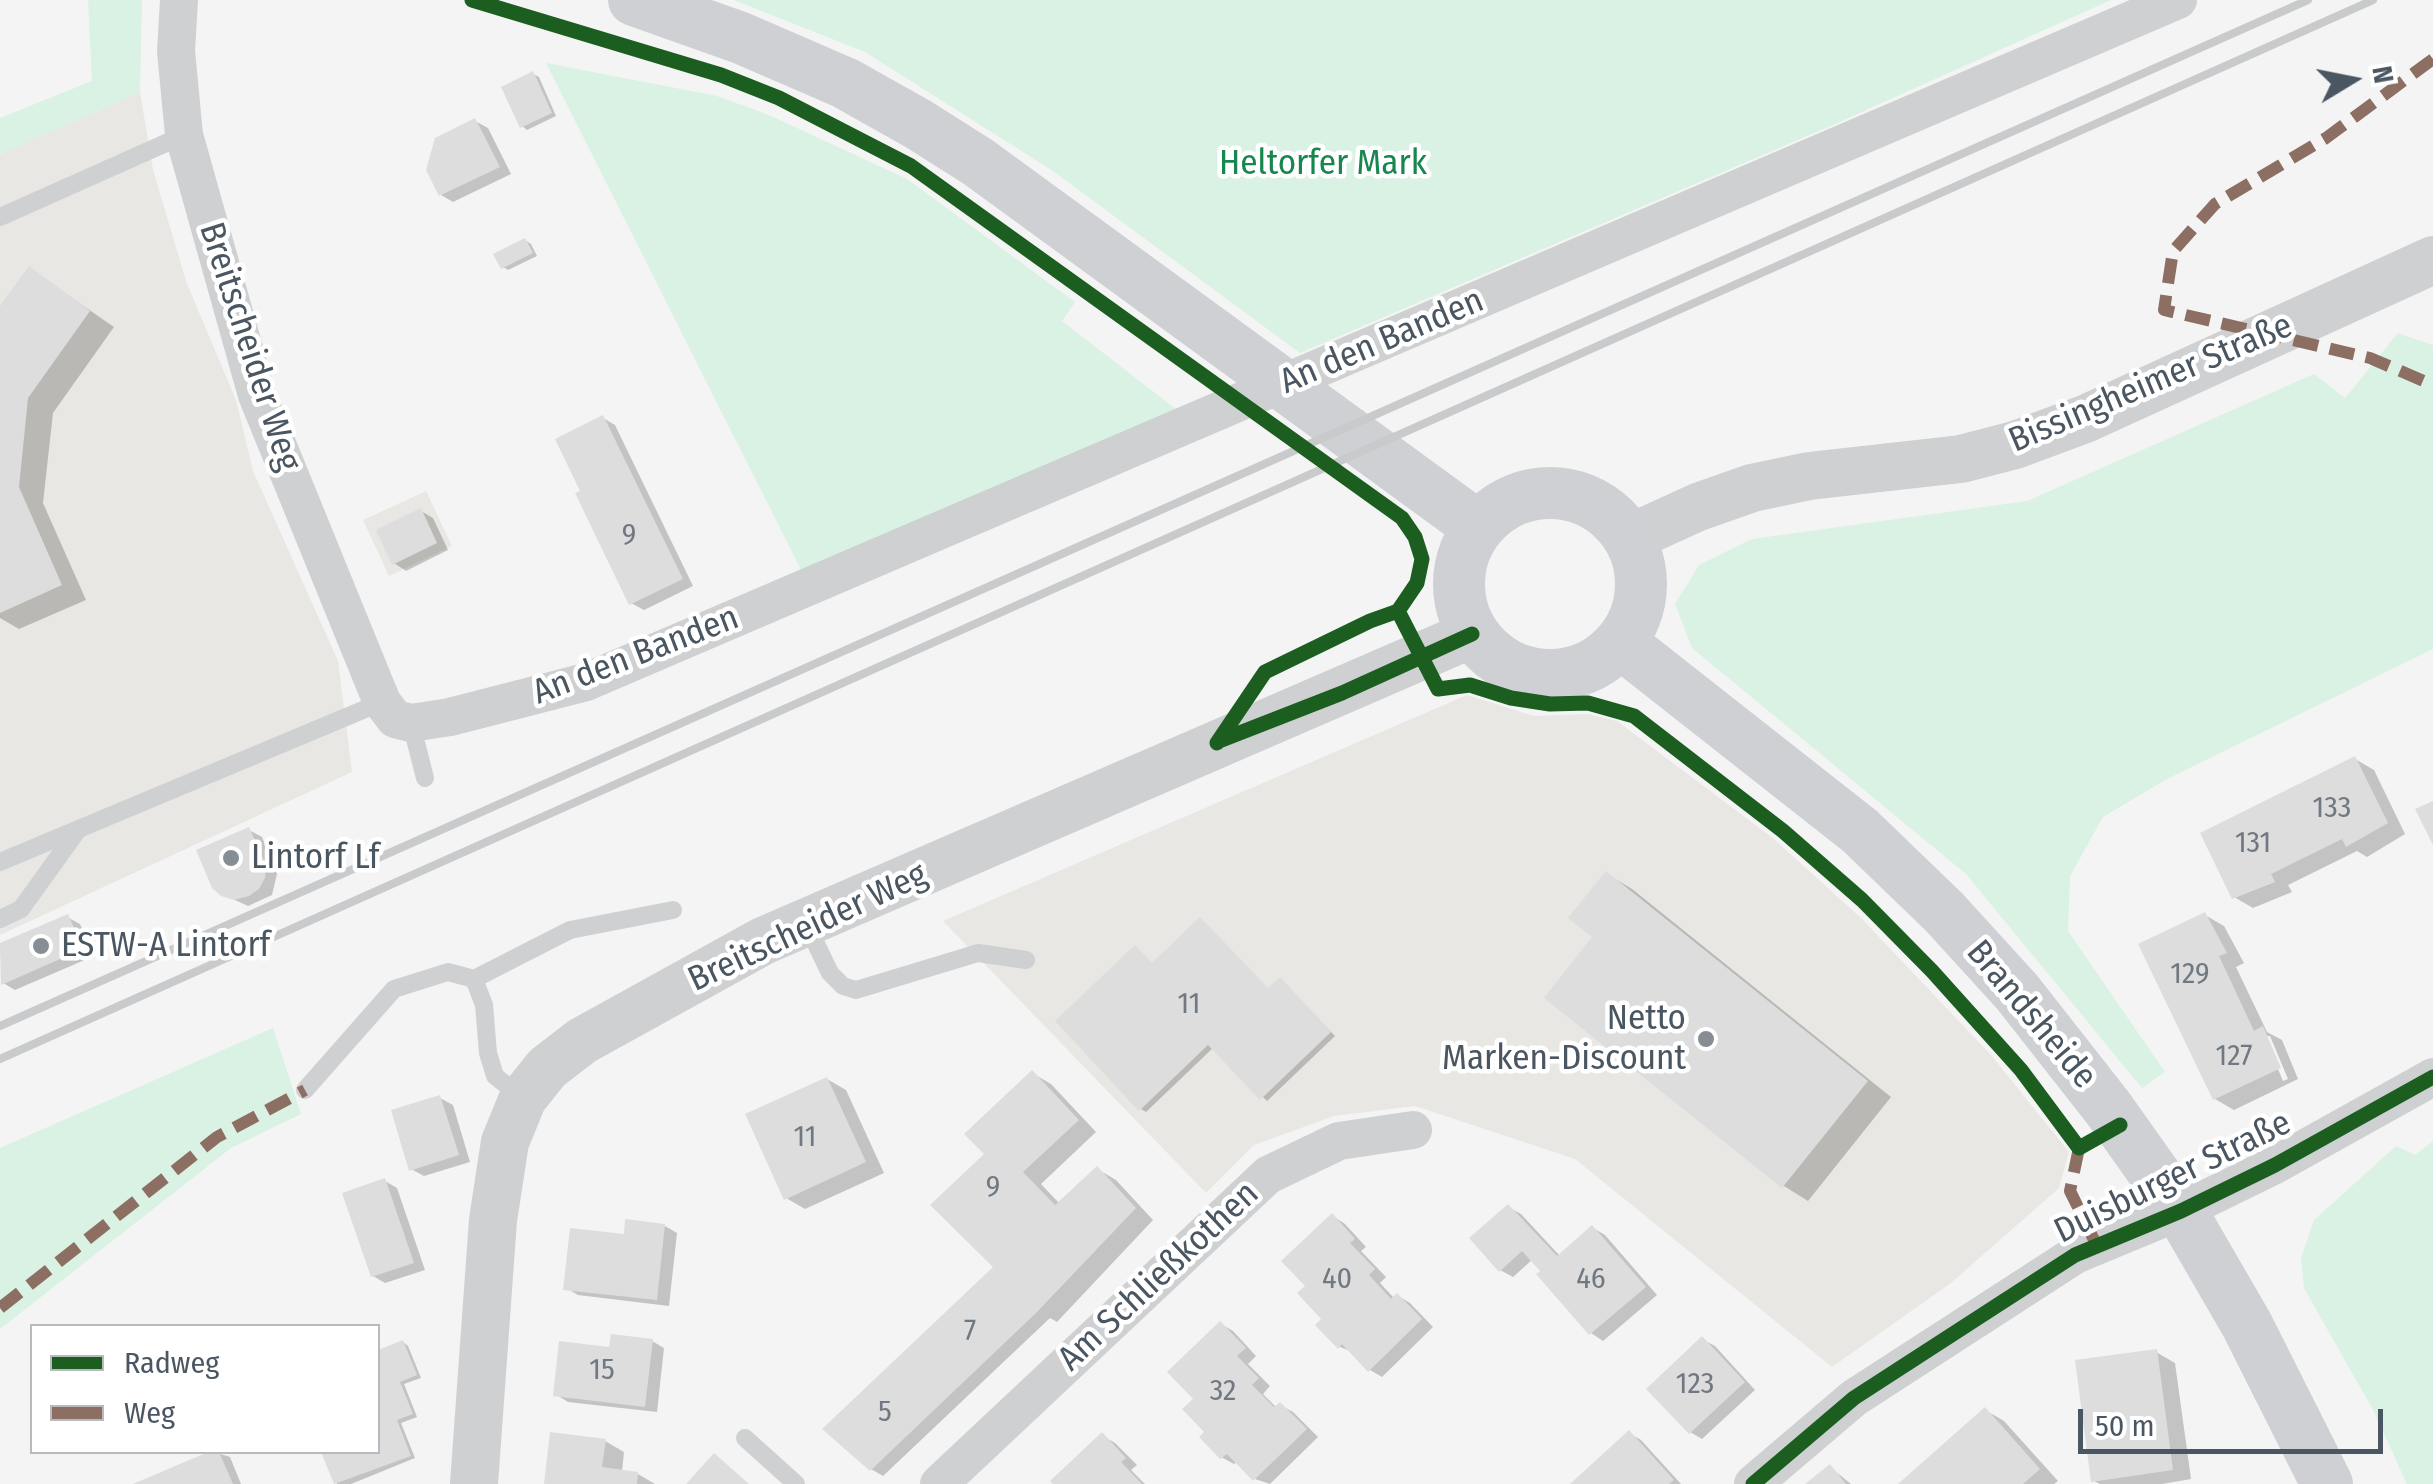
<!DOCTYPE html>
<html>
<head>
<meta charset="utf-8">
<style>
	body { margin:0 }
	#map { position:relative; width:2433px; height:1484px; overflow:hidden; background:#f4f4f4; font-family:"Fira Sans Condensed",sans-serif }
	canvas { display:block }
	.legend { position:absolute; left:30px; top:1324px; width:350px; height:130px; box-sizing:border-box; background:#fff; border:2px solid #b7bbc0; margin:0; padding:12px 18px; list-style:none; font-size:30px; color:#4a5661 }
	.legend li { display:flex; align-items:center; gap:20px; height:50px }
	.legend b { width:50px; border:2px solid #b7bbc0 }
	.north { position:absolute; left:2303px; top:30px; width:100px; height:100px; -webkit-text-stroke:8px #fff; paint-order:stroke; rotate:80deg; font-size:28px; font-weight:700; line-height:40px; text-align:center; color:#4a5661 }
	.north::after { content:''; display:block; margin:auto; width:35px; height:45px; background:#4a5661; clip-path:polygon(50% 0,100% 100%,50% 72%,0 100%) }
	.scale { position:absolute; left:2078px; top:1409px; width:305px; height:45px; box-sizing:border-box; border:5px solid #4a5661; border-top:0; padding-left:12px; font-size:30px; line-height:35px; white-space:nowrap; color:#4a5661; -webkit-text-stroke:8px #fff; paint-order:stroke }
</style>
</head>
<body>
<div id="map">
<canvas width="2433" height="1484"></canvas>
<ul class="legend">
<li><b style="height:12px;background:#1b5e20"></b>Radweg</li>
<li><b style="height:12px;background:#8d6e63"></b>Weg</li>
</ul>
<div class="north">N</div>
<div class="scale">50 m</div>
</div>
<script>
const context = document.querySelector('canvas').getContext('2d');
context.lineJoin = 'round';
function paint(path, color) {
  context.fillStyle = color;
  context.fill(path, 'evenodd');
}
function toPath(rows) {
  const path = new Path2D();
  for (const r of rows) {
    if (r.length === 3) {
      path.moveTo(r[0] + r[2], r[1]);
      path.arc(r[0], r[1], r[2], 0, 2 * Math.PI);
      continue;
    }
    path.moveTo(r[0], r[1]);
    for (let i = 2; i < r.length; i += 2) path.lineTo(r[i], r[i + 1]);
  }
  return path;
}
function stroke(path, color, width, dash) {
  context.strokeStyle = color;
  context.lineWidth = width;
  context.lineCap = dash ? 'butt' : 'round';
  context.setLineDash(dash || []);
  context.stroke(path);
}
function label(font, color, halo, rows, align = 'center') {
  context.font = font + ' "Fira Sans Condensed",sans-serif';
  context.lineWidth = 9;
  context.setLineDash([]);
  context.textBaseline = 'middle';
  context.strokeStyle = halo;
  context.fillStyle = color;
  for (const [text, x, y, turn = 0] of rows) {
    context.save();
    context.translate(x, y);
    context.rotate((+turn || 0) * Math.PI / 180);
    context.textAlign = isNaN(turn) ? turn : align;
    if (halo) context.strokeText(text, 0, 0);
    context.fillText(text, 0, 0);
    context.restore();
  }
}
const commercial = toPath([
	[140,92,153,170,187,284,236,400,253,471,338,661,352,772,0,935,0,154],
	[426,491,452,546,389,576,363,520],
	[1467,695,1534,716,1588,714,1617,721,1774,839,1862,919,1991,1055,2069,1152,2059,1188,1951,1283,1832,1367,1575,1159,1415,1106,1334,1116,1254,1145,1206,1193,943,921]
]);
const green = toPath([
	[88,0,142,0,140,92,0,154,0,118,92,81],
	[734,0,2111,0,1835,124,1300,353,1053,171,865,52],
	[546,63,717,96,769,115,907,179,1075,302,1062,321,1181,413,802,572],
	[2398,333,2433,345,2433,649,2167,779,2103,817,2070,876,2068,931,2165,1072,2142,1088,1966,874,1692,648,1675,604,1699,565,1752,539,2027,501,2314,374,2345,398],
	[273,1028,301,1114,231,1148,0,1329,0,1148],
	[2433,1141,2433,1484,2407,1484,2373,1410,2304,1288,2301,1258,2314,1220,2396,1146,2415,1155]
]);
const shadow = toPath([
	[533,74,539,77,556,116,527,130,522,126],
	[475,121,488,128,511,174,453,202,441,195],
	[525,240,531,244,537,256,508,270,503,267],
	[30,269,114,327,53,413,43,503,86,600,19,629,0,618,0,310],
	[603,418,615,425,693,586,644,610,631,603,583,492],
	[421,511,433,518,448,550,406,571,394,563],
	[2355,759,2374,770,2405,834,2367,857,2357,851,2288,885,2292,892,2253,908,2234,897],
	[249,830,262,837,277,874,272,895,248,906,222,894],
	[1607,874,1632,889,1891,1097,1808,1201,1784,1186,1548,997,1595,937],
	[2205,915,2224,926,2244,963,2236,967,2267,1032,2282,1040,2298,1079,2234,1110,2215,1099],
	[2264,1036,2270,1036,2288,1079,2283,1081],
	[67,917,80,924,94,956,15,990,3,983,0,945],
	[1153,965,1269,990,1285,984,1335,1036,1267,1101,1214,1047,1146,1112,1141,1109],
	[1032,1073,1051,1084,1096,1132,1041,1184,1060,1204,1097,1169,1116,1180,1153,1220,1057,1322,1050,1318,883,1476,871,1469,995,1268,987,1154],
	[827,1079,846,1090,884,1173,805,1209,786,1198],
	[440,1098,453,1105,470,1162,424,1176,411,1169],
	[385,1181,397,1188,425,1270,385,1283,373,1276],
	[1508,1207,1521,1214,1560,1256,1593,1228,1605,1235,1657,1295,1603,1341,1591,1333,1533,1259,1513,1277,1500,1270],
	[1333,1216,1345,1224,1366,1247,1361,1251,1386,1277,1380,1283,1395,1299,1398,1296,1410,1303,1433,1327,1382,1377,1370,1370,1353,1352,1340,1347,1309,1286],
	[665,1226,677,1233,669,1306,578,1295,566,1288,626,1237],
	[1221,1324,1233,1331,1256,1356,1248,1364,1270,1386,1263,1394,1277,1408,1280,1405,1293,1412,1318,1437,1270,1484,1255,1479,1238,1461,1234,1464,1221,1457,1208,1432,1196,1399],
	[1702,1339,1715,1346,1755,1390,1702,1439,1690,1432],
	[652,1341,664,1348,657,1412,568,1402,555,1394,612,1350],
	[403,1342,408,1346,421,1378,404,1384,417,1417,401,1423,415,1458,351,1484,337,1484,324,1452,378,1452,378,1353],
	[2156,1352,2175,1363,2191,1479,2162,1484,2100,1484,2094,1481],
	[1985,1410,2004,1421,2058,1481,2054,1484,1902,1484],
	[1629,1433,1641,1440,1681,1484,1574,1484],
	[1103,1436,1115,1443,1137,1465,1131,1470,1145,1484,1057,1484],
	[605,1441,624,1452,622,1472,638,1474,655,1484,546,1484],
	[214,1452,230,1457,241,1484,140,1484],
	[1830,1467,1851,1484,1809,1484]
]);
const building = toPath([
	[533,71,552,113,520,128,501,87],
	[475,118,500,167,439,196,426,170,435,138],
	[525,238,533,253,501,269,493,254],
	[29,266,90,311,28,398,19,487,62,585,0,613,0,306],
	[603,415,683,579,629,605,575,493,580,491,555,439],
	[421,508,437,543,392,565,376,530],
	[2355,756,2388,823,2346,847,2342,839,2271,874,2275,882,2232,899,2200,833],
	[2433,801,2433,845,2415,809],
	[249,827,266,865,265,878,259,889,249,896,234,900,221,896,212,888,196,850],
	[1606,871,1868,1081,1782,1188,1544,998,1592,937,1568,918],
	[2205,912,2227,953,2219,956,2254,1031,2263,1026,2281,1068,2213,1100,2138,944],
	[68,914,83,949,1,985,0,943],
	[1200,917,1268,988,1280,977,1331,1032,1260,1100,1208,1045,1139,1111,1055,1021,1135,945,1152,963],
	[1032,1070,1079,1120,1023,1172,1055,1205,1097,1166,1136,1208,1036,1313,870,1471,822,1429,993,1267,930,1205,984,1154,964,1134],
	[827,1077,866,1162,784,1200,745,1114],
	[440,1095,459,1155,409,1171,391,1110],
	[385,1178,414,1263,371,1277,342,1193],
	[1508,1204,1557,1256,1592,1225,1646,1287,1589,1335,1536,1274,1540,1271,1522,1251,1499,1272,1469,1238],
	[1332,1213,1355,1239,1350,1243,1375,1269,1369,1275,1391,1299,1397,1293,1422,1319,1368,1372,1342,1344,1338,1349,1315,1325,1321,1319,1297,1293,1305,1286,1281,1261],
	[625,1219,665,1224,657,1300,563,1290,570,1228,624,1234],
	[1220,1321,1246,1348,1237,1356,1259,1378,1252,1385,1274,1407,1280,1402,1307,1429,1253,1481,1227,1454,1220,1459,1199,1437,1204,1432,1182,1409,1193,1399,1167,1372],
	[611,1334,653,1339,645,1407,553,1396,559,1341,609,1347],
	[1702,1336,1745,1382,1689,1434,1646,1389],
	[403,1340,417,1375,400,1382,413,1414,397,1420,411,1456,334,1484,321,1452,378,1452,378,1350],
	[2157,1349,2173,1470,2091,1482,2075,1360],
	[1985,1407,2040,1469,2023,1484,1898,1484],
	[1629,1430,1674,1480,1669,1484,1570,1484],
	[550,1432,606,1439,602,1467,638,1472,637,1484,544,1484],
	[1102,1432,1126,1458,1121,1462,1142,1484,1053,1484,1050,1481],
	[208,1452,219,1452,233,1484,133,1484],
	[714,1453,749,1484,686,1484],
	[1830,1464,1846,1484,1805,1484]
]);
const service = toPath([
	[0,217,184,135],
	[411,723,425,778],
	[0,862,382,702],
	[0,919,21,909,77,831],
	[806,923,830,973,843,986,856,990,978,953,1026,960],
	[474,979,570,930,673,910],
	[305,1090,394,989,448,972,474,979,484,1005,488,1053,495,1076,523,1098],
	[745,1438,796,1484]
]);
const minor = toPath([
	[179,0,176,51,184,135,257,395,382,702,395,719,411,723,450,717,586,682,2178,0],
	[939,1484,1268,1175,1339,1141,1413,1130],
	[1753,1484,1854,1398,2075,1255,2181,1211,2275,1165,2433,1077]
]);
const tertiary = toPath([
	[1630,538,1698,507,1752,488,1809,476,1961,459,2015,445,2085,419,2433,260],
	[474,1484,493,1220,505,1142,523,1098,547,1068,582,1041,763,941,1472,634]
]);
const secondary = toPath([
	[634,0,741,38,845,83,918,124,978,162,1477,526],
	[1550,584,91],
	[1621,643,1860,831,1944,912,2017,992,2108,1108,2181,1211,2247,1325,2327,1484]
]);
const rail = toPath([
	[0,1026,2308,0],
	[0,1059,2373,0]
]);
const quiet = toPath([
	[2433,59,2326,138,2215,204,2173,251,2164,310,2370,358,2433,385],
	[2079,1148,2070,1191,2096,1244],
	[0,1308,217,1137,305,1090]
]);
const cycleway = toPath([
	[472,0,721,75,779,98,911,166,1402,518,1415,537,1422,559,1417,583,1398,611,1370,621,1265,672,1217,743],
	[1398,611,1438,689,1470,685,1511,698,1550,704,1588,703,1634,716,1783,831,1862,900,1932,971,2021,1070,2079,1148,2120,1125],
	[1219,741,1342,693,1472,634],
	[1753,1484,1854,1398,2075,1255,2181,1211,2275,1165,2433,1077]
]);
const markers = [
	[231,858,10,"#868d94"],
	[41,946,10,"#868d94"],
	[1706,1039,10,"#868d94"]
];
const numberNames = [
	["9",629,536],
	["133",2332,809],
	["131",2253,844],
	["129",2190,975],
	["11",1189,1005],
	["127",2234,1057],
	["11",805,1138],
	["9",993,1188],
	["40",1337,1280],
	["46",1591,1280],
	["7",970,1332],
	["15",602,1371],
	["123",1695,1385],
	["32",1223,1392],
	["5",885,1413]
];
const parkNames = [
	["Heltorfer Mark",1323,164]
];
const streetNames = [
	["An den Banden",1382,342,-23],
	["Breitscheider Weg",249,347,72],
	["Bissingheimer Straße",2151,384,-23],
	["An den Banden",636,656,-21],
	["Breitscheider Weg",808,928,-25],
	["Brandsheide",2031,1015,50],
	["Duisburger Straße",2173,1178,-26],
	["Am Schließkothen",1159,1277,-43]
];
const poiNames = [
	["Lintorf Lf",251,858],
	["ESTW-A Lintorf",61,946],
	["Netto",1686,1019,"right"],
	["Marken-Discount",1686,1059,"right"]
];
paint(commercial, '#e8e7e3');
paint(green, '#d9f2e3');
paint(shadow, '#0003');
paint(building, '#ddddde');
stroke(service, '#ced0d2', 18);
stroke(minor, '#ced0d2', 38);
stroke(tertiary, '#ced0d2', 48);
stroke(secondary, '#ced0d4', 52);
stroke(rail, '#c9cacc', 8);
stroke(quiet, '#8d6e63', 12, [25, 12]);
stroke(cycleway, '#1b5e20', 15);
for (const [x, y, r, color] of markers) {
  const dot = new Path2D();
  dot.arc(x, y, r, 0, 2 * Math.PI);
  context.fillStyle = color;
  context.fill(dot);
  stroke(dot, '#fff', 4);
}
label('30px', '#707881', null, numberNames);
label('35px', '#17864f', '#fff', parkNames);
label('35px', '#4a5661', '#fff', streetNames);
label('35px', '#4a5661', '#fff', poiNames, 'left');
</script>
</body>
</html>
